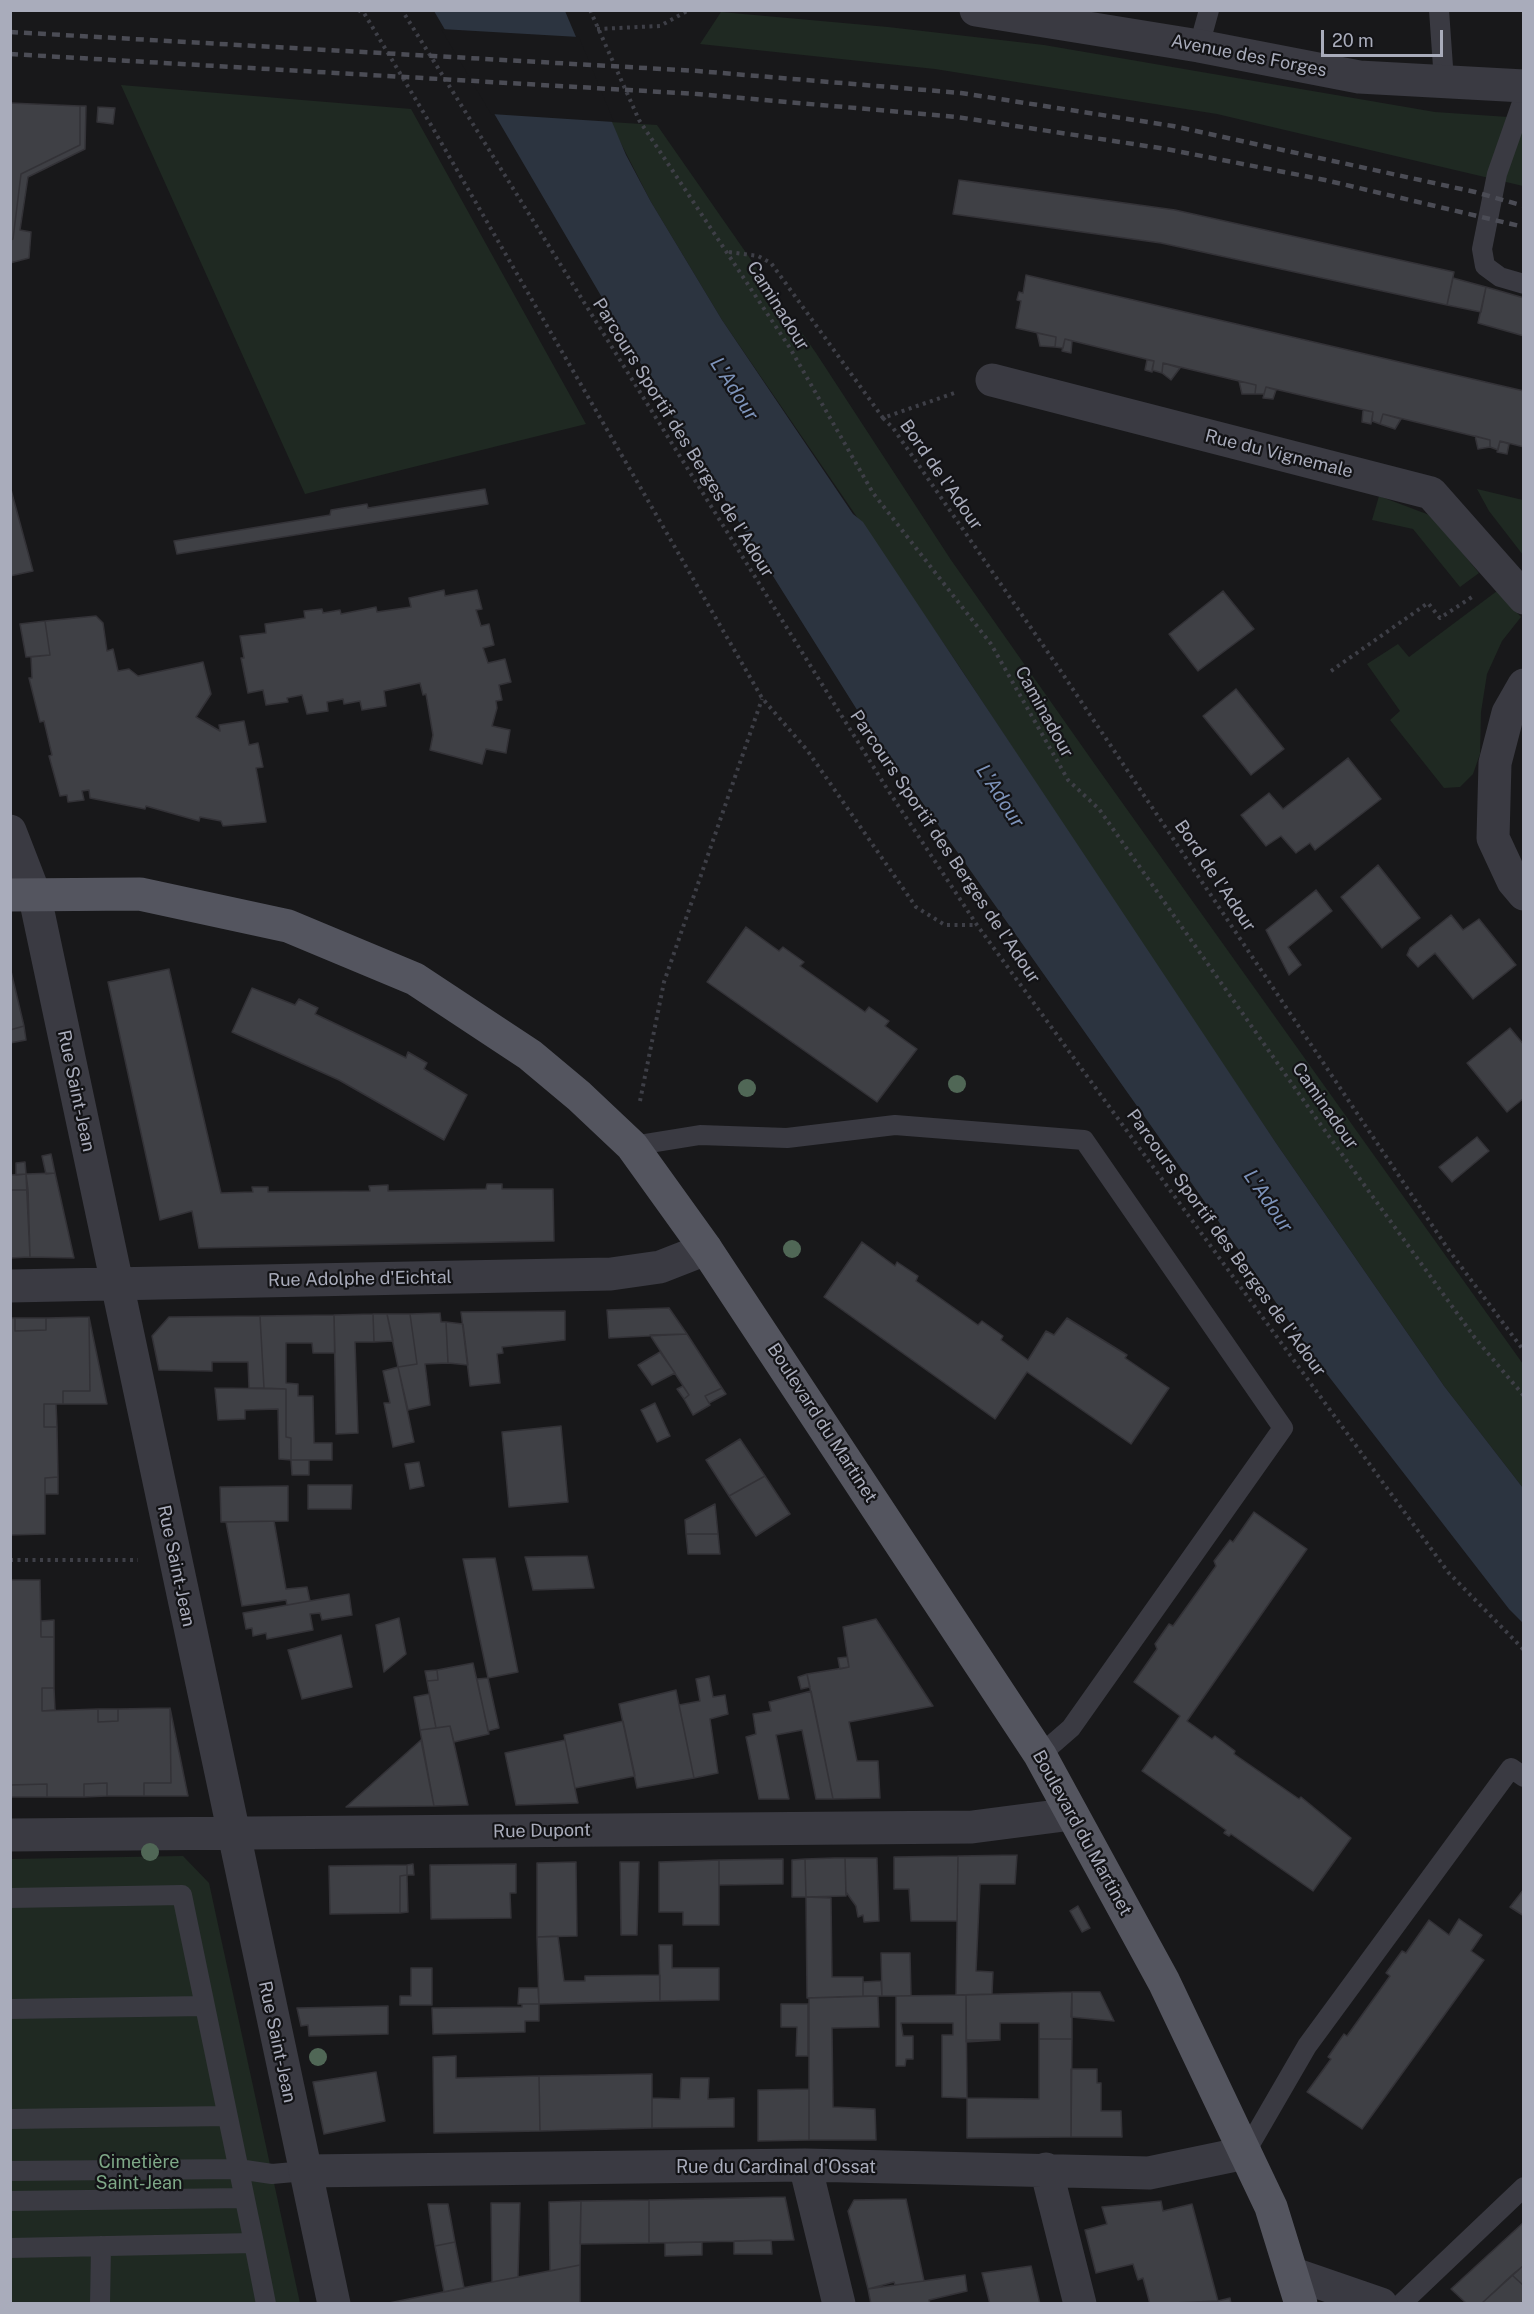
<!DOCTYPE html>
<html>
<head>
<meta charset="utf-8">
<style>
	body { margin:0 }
	#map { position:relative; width:1534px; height:2314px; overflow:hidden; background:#18181a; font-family:"Public Sans",sans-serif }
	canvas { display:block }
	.frame { position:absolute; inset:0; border:12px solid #a9acbb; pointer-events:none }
	.scale { position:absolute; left:1321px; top:30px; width:122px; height:27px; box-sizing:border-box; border:3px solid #a9acbb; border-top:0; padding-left:8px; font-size:18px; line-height:21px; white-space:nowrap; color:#a9acbb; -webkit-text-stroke:4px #131316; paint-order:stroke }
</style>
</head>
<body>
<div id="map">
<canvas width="1534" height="2314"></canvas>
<div class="frame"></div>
<div class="scale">20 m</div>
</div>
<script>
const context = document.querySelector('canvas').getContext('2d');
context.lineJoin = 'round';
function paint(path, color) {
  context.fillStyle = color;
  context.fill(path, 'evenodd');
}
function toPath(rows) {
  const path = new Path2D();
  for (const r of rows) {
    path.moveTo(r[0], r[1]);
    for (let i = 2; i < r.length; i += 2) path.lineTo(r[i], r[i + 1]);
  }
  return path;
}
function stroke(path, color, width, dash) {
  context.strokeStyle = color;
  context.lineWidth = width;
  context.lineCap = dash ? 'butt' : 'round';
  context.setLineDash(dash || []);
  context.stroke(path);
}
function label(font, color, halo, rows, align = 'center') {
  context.font = font + ' "Public Sans",sans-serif';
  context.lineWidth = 4.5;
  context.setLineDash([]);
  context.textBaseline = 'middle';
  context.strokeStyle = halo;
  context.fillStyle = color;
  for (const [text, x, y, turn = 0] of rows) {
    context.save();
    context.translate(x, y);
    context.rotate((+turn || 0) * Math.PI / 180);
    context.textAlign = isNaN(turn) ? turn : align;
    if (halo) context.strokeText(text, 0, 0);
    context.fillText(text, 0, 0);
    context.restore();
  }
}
const green = toPath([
	[721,12,888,27,1044,45,1435,112,1523,118,1523,186,1217,114,935,69,700,44],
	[121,85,411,109,586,424,305,494],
	[610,122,657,125,816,353,951,560,1096,766,1523,1364,1523,1488,1444,1386,1276,1143,1114,903,959,666,722,320,651,202],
	[1477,489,1523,500,1523,555,1489,511],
	[1379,496,1432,516,1479,573,1460,587,1413,529,1372,520],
	[1497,591,1521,617,1502,641,1487,674,1481,712,1480,754,1473,774,1460,787,1444,788,1390,720,1400,711,1367,664,1398,644,1409,657],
	[183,1856,209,1883,300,2303,11,2303,10,1859]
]);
const water = toPath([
	[434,11,565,11,626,155,651,202,722,320,853,514,863,522,1276,1143,1444,1386,1523,1488,1523,1623,1509,1609,1323,1369,859,713,658,393]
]);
const pier = toPath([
	[441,29,579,37,614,122,491,114]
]);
const building = toPath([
	[10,103,80,106,80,145,21,174,13,239,10,240,10,103],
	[80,106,86,106,85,149,28,177,20,230,31,232,29,258,10,263,10,240,13,239,21,174,80,145,80,106],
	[98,107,115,108,113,124,97,122,98,107],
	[959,180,1175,210,1454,272,1447,305,1161,243,953,214,959,180],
	[1026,275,1524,391,1524,447,1500,441,1498,450,1490,447,1490,440,1383,414,1380,424,1372,421,1373,412,1266,387,1264,394,1255,394,1256,385,1163,363,1162,373,1152,370,1154,361,1065,339,1063,348,1055,347,1056,337,1016,328,1021,301,1017,300,1019,292,1023,293,1026,275],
	[1453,278,1486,287,1481,312,1447,305,1453,278],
	[1486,287,1524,298,1524,336,1478,323,1486,287],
	[1037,333,1056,337,1055,347,1040,346,1037,333],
	[1065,339,1072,341,1071,353,1062,351,1065,339],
	[1147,360,1154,361,1152,372,1145,370,1147,360],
	[1163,363,1180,368,1171,380,1162,373,1163,363],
	[1239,381,1256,385,1255,394,1242,394,1239,381],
	[1266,387,1276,390,1273,399,1263,398,1266,387],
	[1363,410,1373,412,1371,424,1362,422,1363,410],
	[1383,414,1401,419,1395,429,1380,424,1383,414],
	[1475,436,1490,440,1490,447,1478,449,1475,436],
	[1500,441,1509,444,1507,454,1497,452,1500,441],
	[10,486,33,571,10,576,10,486],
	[485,489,488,504,177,554,174,541,330,515,331,510,367,504,368,508,485,489],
	[444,590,445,596,477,590,482,609,476,610,481,626,489,624,494,645,483,648,488,663,505,659,511,682,499,685,502,700,496,701,497,708,492,726,510,730,506,753,486,749,482,764,430,750,433,735,426,694,423,695,420,683,384,691,386,706,362,710,360,701,344,704,343,699,327,702,328,711,307,714,302,695,287,698,288,702,266,705,263,690,248,693,241,658,244,658,240,636,266,633,265,624,305,618,304,611,322,609,323,613,340,610,341,614,376,607,377,612,411,607,409,598,444,590],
	[1223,591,1254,629,1198,671,1169,634,1223,591],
	[96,616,103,623,107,651,113,649,118,671,129,669,138,676,203,662,211,694,196,717,220,731,219,725,244,721,249,745,258,743,263,767,256,768,266,822,223,826,221,821,200,817,199,821,146,806,145,809,90,798,89,790,82,791,84,800,68,802,67,795,60,796,49,756,52,755,44,721,40,722,29,678,32,678,31,657,50,655,45,621,96,616],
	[45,621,50,655,26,657,20,624,45,621],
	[1236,689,1284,749,1251,775,1203,716,1236,689],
	[1348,758,1381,799,1315,850,1310,843,1296,853,1281,836,1266,846,1241,815,1269,793,1283,809,1348,758],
	[1378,865,1420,918,1382,948,1341,897,1378,865],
	[1316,890,1332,911,1288,947,1301,965,1289,975,1266,930,1316,890],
	[1451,915,1463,930,1479,919,1516,965,1473,999,1435,953,1418,967,1407,955,1410,948,1451,915],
	[746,927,779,951,783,947,804,962,800,966,865,1012,869,1007,889,1021,885,1026,917,1049,877,1102,707,982,746,927],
	[10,967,24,1026,10,1030,10,967],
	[169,969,221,1193,253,1192,252,1187,268,1187,268,1192,370,1191,369,1186,388,1185,388,1191,486,1189,487,1184,502,1184,502,1189,553,1189,554,1241,199,1248,192,1211,160,1220,108,982,169,969],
	[252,988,295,1005,299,999,318,1008,315,1014,378,1044,406,1058,408,1052,427,1063,424,1069,467,1095,444,1140,339,1080,232,1032,252,988],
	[24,1026,26,1040,10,1043,10,1030,24,1026],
	[1510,1028,1524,1045,1524,1098,1507,1112,1467,1063,1510,1028],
	[1477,1137,1489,1151,1452,1182,1439,1167,1477,1137],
	[51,1154,55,1173,46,1174,42,1156,51,1154],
	[25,1162,26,1174,16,1175,16,1163,25,1162],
	[55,1173,74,1258,30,1257,26,1174,55,1173],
	[26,1174,28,1190,11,1190,11,1175,26,1174],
	[11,1190,28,1190,30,1257,10,1258,11,1190],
	[862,1242,895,1266,897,1262,918,1276,916,1281,978,1325,982,1321,1003,1336,1001,1340,1028,1360,1046,1331,1054,1335,1067,1318,1127,1355,1125,1358,1169,1388,1131,1444,1027,1372,995,1419,824,1297,862,1242],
	[669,1308,687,1334,609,1338,607,1310,669,1308],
	[565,1311,565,1340,502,1347,503,1353,497,1354,500,1383,470,1386,461,1312,565,1311],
	[440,1313,441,1322,446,1322,448,1363,425,1364,430,1405,408,1410,398,1367,417,1364,410,1314,440,1313],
	[373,1314,387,1314,393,1341,374,1342,373,1314],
	[373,1314,374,1342,355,1342,358,1433,336,1434,334,1315,373,1314],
	[387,1314,410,1314,417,1364,398,1367,387,1314],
	[334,1315,335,1353,313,1353,312,1343,286,1343,286,1383,298,1384,298,1396,313,1396,314,1443,332,1443,332,1460,291,1460,291,1438,286,1437,286,1389,264,1388,260,1316,334,1315],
	[260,1316,264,1388,249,1388,248,1362,212,1362,212,1371,159,1370,152,1336,169,1317,260,1316],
	[89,1317,90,1391,63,1391,63,1404,44,1404,44,1427,57,1427,58,1477,45,1478,45,1534,10,1535,10,1318,15,1318,15,1331,46,1330,46,1318,89,1317],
	[89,1317,107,1404,63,1404,63,1391,90,1391,89,1317],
	[15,1318,46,1318,46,1330,15,1331,15,1318],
	[446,1322,463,1324,468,1365,448,1363,446,1322],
	[687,1334,722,1388,705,1396,710,1405,693,1415,684,1399,689,1395,650,1335,687,1334],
	[660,1352,675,1373,652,1385,638,1365,660,1352],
	[398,1367,414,1442,393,1447,384,1403,390,1403,383,1371,398,1367],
	[683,1386,689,1395,684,1399,677,1389,683,1386],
	[215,1388,286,1389,286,1437,291,1438,291,1460,279,1459,278,1409,245,1410,245,1419,218,1420,215,1388],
	[722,1388,726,1394,709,1403,705,1396,722,1388],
	[655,1403,670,1436,657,1442,641,1410,655,1403],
	[44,1404,56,1404,57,1427,44,1427,44,1404],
	[561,1426,568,1502,509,1507,502,1432,561,1426],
	[740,1439,765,1476,729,1496,706,1460,740,1439],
	[291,1460,309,1460,309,1475,292,1475,291,1460],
	[419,1462,424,1486,410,1489,405,1464,419,1462],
	[765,1476,790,1514,756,1536,729,1496,765,1476],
	[58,1477,58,1494,45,1494,45,1478,58,1477],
	[308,1485,352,1485,351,1509,308,1509,308,1485],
	[288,1486,288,1521,221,1522,220,1487,288,1486],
	[715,1504,718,1534,686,1534,685,1520,715,1504],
	[1254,1512,1307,1549,1187,1721,1212,1739,1215,1736,1235,1751,1234,1754,1299,1799,1301,1797,1351,1838,1313,1891,1231,1834,1229,1836,1224,1833,1226,1830,1142,1771,1180,1716,1134,1682,1157,1649,1155,1644,1169,1624,1173,1626,1216,1566,1214,1561,1230,1540,1233,1542,1254,1512],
	[274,1521,286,1589,307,1587,310,1601,287,1605,286,1600,242,1606,226,1522,274,1521],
	[686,1534,718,1534,720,1554,688,1554,686,1534],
	[587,1556,594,1588,533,1590,525,1557,587,1556],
	[495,1558,518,1672,488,1678,463,1559,495,1558],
	[10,1580,40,1580,41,1637,54,1637,54,1688,42,1688,42,1711,98,1709,98,1722,118,1721,118,1709,170,1708,171,1783,144,1783,144,1796,107,1796,107,1783,84,1784,84,1797,47,1797,47,1784,10,1785,10,1580],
	[349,1594,352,1615,322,1620,320,1613,310,1614,313,1630,267,1639,266,1633,253,1636,252,1628,246,1629,243,1613,349,1594],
	[399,1618,406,1654,384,1672,376,1625,399,1618],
	[876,1619,933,1706,849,1722,857,1761,878,1761,880,1798,833,1799,807,1674,849,1667,843,1627,876,1619],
	[54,1620,54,1637,41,1637,41,1621,54,1620],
	[341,1635,352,1687,302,1699,288,1650,341,1635],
	[847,1657,849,1667,840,1669,838,1658,847,1657],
	[473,1663,489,1734,454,1742,450,1726,436,1728,427,1681,438,1680,437,1670,473,1663],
	[437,1670,438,1680,427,1681,425,1671,437,1670],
	[807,1674,810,1687,801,1689,798,1677,807,1674],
	[709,1676,713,1697,725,1695,728,1714,710,1719,718,1773,694,1778,679,1705,700,1701,696,1679,709,1676],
	[488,1678,499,1728,488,1731,477,1679,488,1678],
	[42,1688,54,1688,55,1710,42,1711,42,1688],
	[676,1690,694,1778,637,1788,619,1704,676,1690],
	[811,1691,833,1799,816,1799,802,1730,776,1735,789,1799,759,1799,746,1737,756,1734,753,1714,771,1711,769,1702,811,1691],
	[429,1694,436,1728,420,1730,414,1697,429,1694],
	[170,1708,188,1796,144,1796,144,1783,171,1783,170,1708],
	[98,1709,118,1709,118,1721,98,1722,98,1709],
	[623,1721,635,1776,575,1788,564,1735,623,1721],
	[450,1726,468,1805,434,1806,420,1730,450,1726],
	[421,1740,434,1806,346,1807,421,1740],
	[565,1740,578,1803,516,1805,505,1753,565,1740],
	[107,1783,107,1796,84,1797,84,1784,107,1783],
	[47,1784,47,1797,10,1797,10,1785,47,1784],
	[1017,1855,1015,1884,980,1884,976,1971,993,1972,992,1994,956,1995,958,1856,1017,1855],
	[958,1856,957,1921,911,1921,909,1889,894,1889,894,1857,958,1856],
	[834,1858,845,1858,846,1896,806,1897,805,1859,834,1858],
	[845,1858,877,1858,879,1921,864,1922,863,1915,858,1917,856,1906,846,1892,845,1858],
	[783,1859,783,1884,719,1885,719,1860,783,1859],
	[805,1859,806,1897,792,1897,792,1860,805,1859],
	[719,1860,719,1925,683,1925,683,1912,659,1912,659,1862,719,1860],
	[576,1862,577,1936,537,1937,537,1863,576,1862],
	[620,1862,639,1862,637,1935,621,1935,620,1862],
	[413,1864,414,1875,407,1875,407,1865,413,1864],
	[516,1864,516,1893,510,1893,511,1918,431,1919,430,1865,516,1864],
	[407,1865,407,1875,400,1876,400,1913,330,1914,329,1866,407,1865],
	[407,1875,408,1912,400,1913,400,1876,407,1875],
	[1524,1889,1524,1916,1510,1907,1524,1889],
	[806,1897,831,1898,832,1977,863,1977,863,1996,807,1998,806,1897],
	[1078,1906,1090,1928,1082,1932,1070,1911,1078,1906],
	[1459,1919,1482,1935,1471,1951,1484,1960,1362,2129,1307,2092,1331,2059,1328,2057,1344,2034,1347,2036,1390,1976,1386,1973,1402,1951,1406,1953,1429,1920,1449,1935,1459,1919],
	[558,1936,564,1981,585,1981,585,1976,660,1975,660,2001,539,2004,537,1937,558,1936],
	[659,1945,672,1945,672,1968,719,1968,719,2000,660,2001,659,1945],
	[881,1953,910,1953,911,1996,882,1996,881,1953],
	[411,1968,432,1968,432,2005,400,2005,400,1996,411,1996,411,1968],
	[881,1981,882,1996,863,1996,863,1982,881,1981],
	[519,1988,538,1988,539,2004,518,2004,519,1988],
	[1072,1992,1072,2039,1039,2039,1039,2023,1000,2023,1000,2040,966,2040,966,1995,1072,1992],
	[1072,1992,1100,1992,1114,2021,1071,2017,1072,1992],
	[966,1995,967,2098,942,2097,942,2035,953,2035,953,2023,901,2023,903,2036,913,2036,913,2059,906,2059,905,2066,896,2066,896,1996,966,1995],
	[878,1996,879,2027,832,2028,833,2107,875,2109,876,2140,809,2140,809,1998,878,1996],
	[522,2004,539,2004,539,2021,525,2021,525,2032,433,2034,432,2008,522,2007,522,2004],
	[781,2004,808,2004,808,2056,796,2056,797,2027,781,2027,781,2004],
	[388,2006,388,2034,309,2036,308,2025,301,2026,297,2008,388,2006],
	[1039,2039,1072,2039,1071,2137,967,2138,967,2098,1039,2099,1039,2039],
	[966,2040,1000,2040,966,2042,966,2040],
	[456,2056,456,2078,539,2076,540,2131,434,2133,433,2057,456,2056],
	[1071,2069,1097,2069,1097,2083,1101,2083,1101,2111,1121,2111,1122,2137,1071,2137,1071,2069],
	[376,2072,385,2121,324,2134,313,2082,376,2072],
	[652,2074,652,2128,540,2131,539,2076,652,2074],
	[681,2078,709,2078,708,2099,734,2098,734,2127,652,2128,652,2098,680,2099,681,2078],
	[809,2089,809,2140,758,2141,758,2090,809,2089],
	[785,2197,794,2240,649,2243,649,2200,785,2197],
	[906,2199,924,2281,895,2285,894,2282,868,2289,848,2211,854,2200,906,2199],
	[649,2200,649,2243,580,2244,581,2201,649,2200],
	[581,2201,580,2265,550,2271,549,2202,581,2201],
	[1161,2201,1163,2211,1192,2204,1218,2301,1150,2304,1143,2278,1138,2280,1133,2264,1096,2273,1085,2230,1107,2224,1102,2207,1161,2201],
	[491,2203,520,2203,518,2277,492,2282,491,2203],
	[428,2204,448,2204,455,2242,435,2246,428,2204],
	[1524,2222,1524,2265,1481,2304,1467,2304,1451,2289,1524,2222],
	[771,2240,772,2254,734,2254,734,2241,771,2240],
	[455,2242,464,2288,444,2292,435,2246,455,2242],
	[702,2242,702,2255,665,2256,665,2243,702,2242],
	[580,2265,580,2304,384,2304,492,2282,580,2265],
	[1524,2265,1524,2286,1512,2275,1524,2265],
	[1031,2266,1040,2304,990,2304,982,2273,1031,2266],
	[965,2275,967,2291,929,2300,930,2304,871,2304,868,2289,965,2275],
	[1512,2275,1524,2286,1524,2304,1481,2304,1512,2275],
	[1230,2298,1231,2304,1209,2304,1218,2301,1230,2298]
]);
const path = toPath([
	[358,10,364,13,431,125,762,698,807,750,916,907,945,925,977,925],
	[590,10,639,120,790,348,873,493,991,644,1068,780,1099,809,1323,1128,1475,1338,1524,1396],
	[405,15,886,787,977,925,1448,1572,1524,1650],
	[597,29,660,26,689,10],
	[729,252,758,256,771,263,883,418,957,392],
	[883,418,893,428,1058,667,1448,1249,1524,1351],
	[1331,671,1428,603,1440,618,1472,597],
	[640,1101,664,982,762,699],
	[10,1560,138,1560]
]);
const service = toPath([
	[1439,10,1444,81],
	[1199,46,1209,10],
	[1524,97,1497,174,1482,249,1485,266,1500,277,1524,284],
	[632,1146,700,1135,787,1138,895,1125,1084,1140,1283,1428,1071,1728,1040,1755],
	[10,1898,182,1895,254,2243],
	[10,2009,204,2006],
	[10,2119,227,2116],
	[1245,2153,1307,2046,1511,1768,1524,1777],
	[10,2171,238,2169,272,2174,305,2171],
	[10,2201,244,2198],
	[10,2248,254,2243,266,2304],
	[100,2304,101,2246],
	[1401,2304,1524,2187]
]);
const minor = toPath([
	[976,10,1199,46,1359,77,1524,86],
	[992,380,1431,493,1524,598],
	[1524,685,1508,713,1495,763,1493,838,1513,881,1524,894],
	[10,831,34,893,334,2304],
	[10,1286,611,1274,660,1267,706,1249],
	[10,1835,972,1827,1072,1814],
	[805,2165,839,2304],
	[1046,2169,1080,2304],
	[305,2171,805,2165,1149,2173,1245,2153],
	[1294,2274,1381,2304]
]);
const primary = toPath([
	[10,895,140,894,288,926,415,979,530,1055,579,1096,632,1146,706,1249,1040,1755,1164,1982,1271,2207,1301,2304]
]);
const rail = toPath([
	[10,32,698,71,961,93,1173,126,1475,192,1524,206],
	[10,54,697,94,957,117,1166,149,1325,180,1524,227]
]);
const trees = [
	[957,1084],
	[747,1088],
	[792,1249],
	[150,1852],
	[318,2057]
];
const streetNames = [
	["Avenue des Forges",1249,56,11],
	["Caminadour",778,306,58],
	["Parcours Sportif des Berges de l'Adour",683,438,58],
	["Rue du Vignemale",1279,454,14],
	["Bord de l'Adour",941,475,55],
	["Caminadour",1044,712,61],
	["Parcours Sportif des Berges de l'Adour",945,847,56],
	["Bord de l'Adour",1215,876,56],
	["Rue Saint-Jean",76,1091,78],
	["Caminadour",1325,1106,55],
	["Parcours Sportif des Berges de l'Adour",1226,1243,54],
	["Rue Adolphe d'Eichtal",360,1279,-1],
	["Boulevard du Martinet",822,1423,57],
	["Rue Saint-Jean",176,1566,78],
	["Rue Dupont",542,1831,-1],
	["Boulevard du Martinet",1082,1833,61],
	["Rue Saint-Jean",277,2042,78],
	["Rue du Cardinal d'Ossat",776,2167]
];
const parkNames = [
	["Cimetière",139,2162],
	["Saint-Jean",139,2183]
];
const waterNames = [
	["L'Adour",734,389,57],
	["L'Adour",1000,796,57],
	["L'Adour",1268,1201,56]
];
paint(green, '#1f2922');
paint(water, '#2c3440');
paint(pier, '#18181a');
paint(building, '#3f4045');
stroke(building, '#333237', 1.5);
stroke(path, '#3e3f47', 4, [3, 4.5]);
stroke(service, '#3a3a42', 20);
stroke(minor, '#3a3a42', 33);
stroke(primary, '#54555f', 33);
stroke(rail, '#4b4c55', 4.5, [8, 6]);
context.fillStyle = '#506756';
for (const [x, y] of trees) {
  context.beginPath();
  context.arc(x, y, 9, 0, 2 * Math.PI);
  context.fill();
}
label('18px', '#a9acbb', '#131316', streetNames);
label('18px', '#7ea887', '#131316', parkNames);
label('italic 20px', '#7d93ba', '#131316', waterNames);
</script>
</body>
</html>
